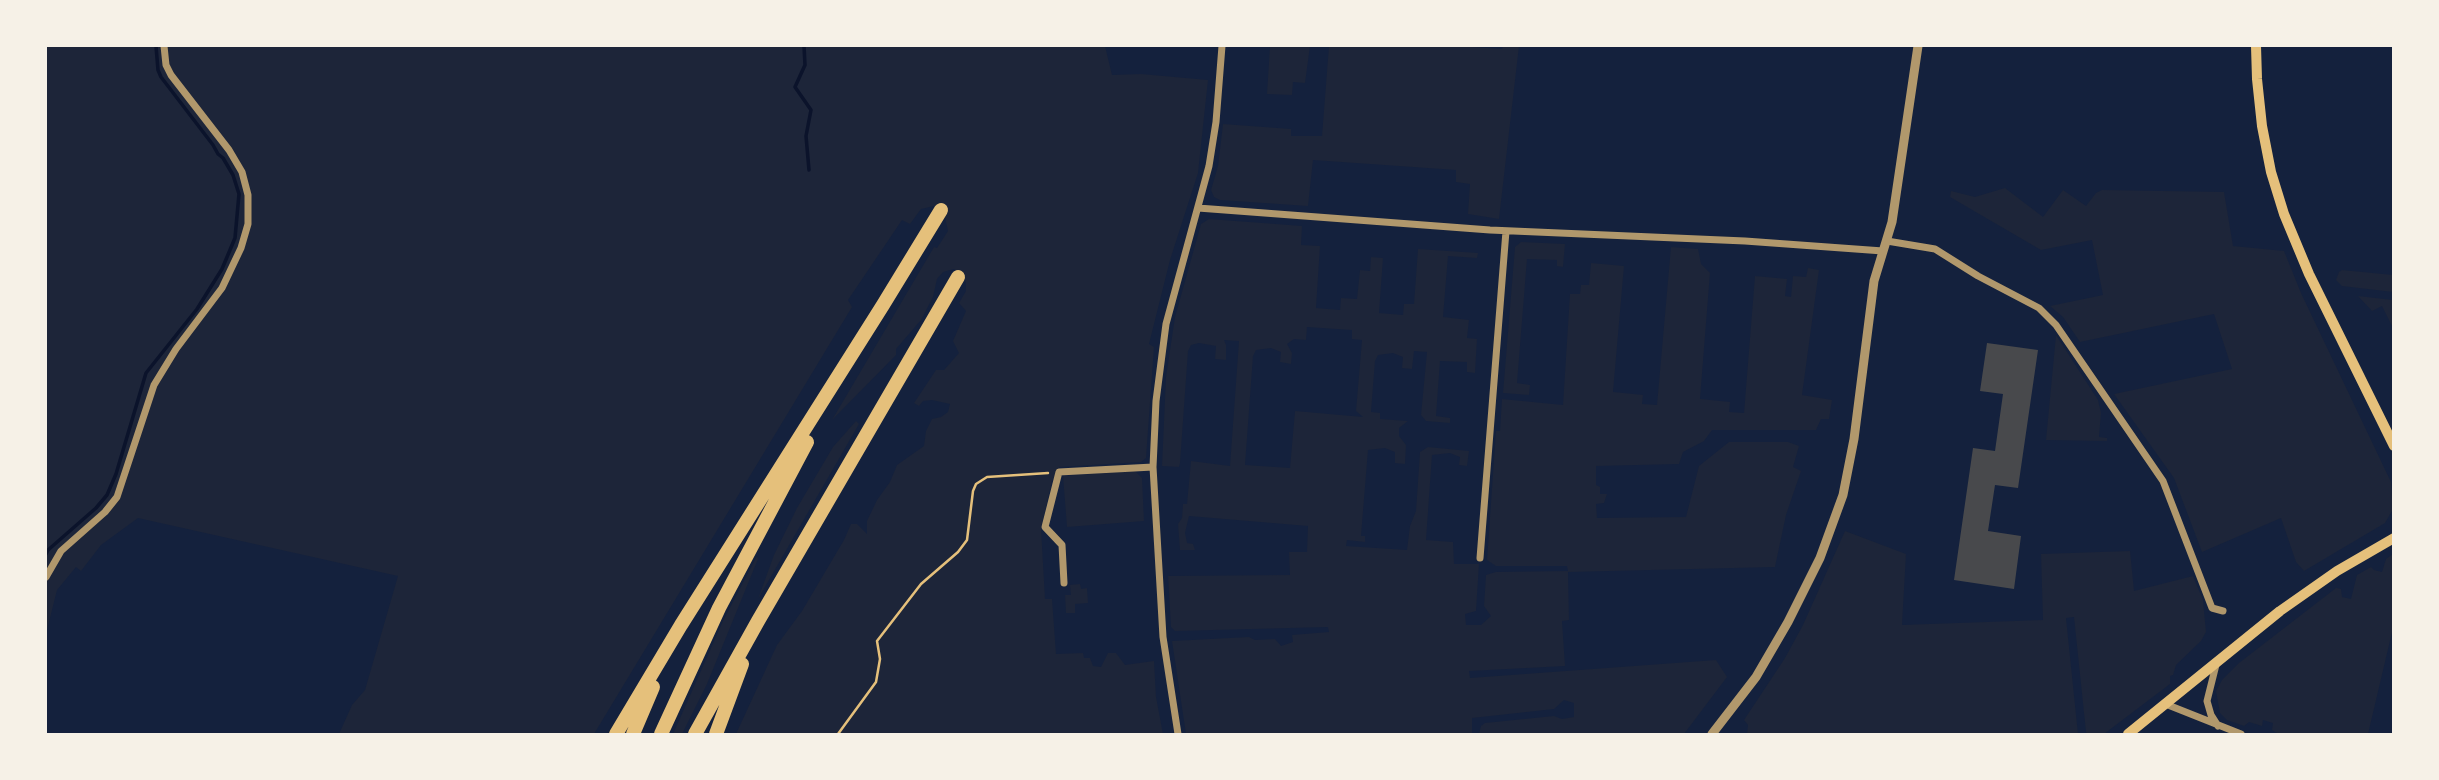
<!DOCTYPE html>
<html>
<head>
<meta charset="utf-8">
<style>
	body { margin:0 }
	#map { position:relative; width:2439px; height:780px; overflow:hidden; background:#14213d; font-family:Barlow,sans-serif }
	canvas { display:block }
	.frame { position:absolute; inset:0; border:47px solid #f6f1e7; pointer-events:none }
</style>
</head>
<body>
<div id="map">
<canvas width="2439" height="780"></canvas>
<div class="frame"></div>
</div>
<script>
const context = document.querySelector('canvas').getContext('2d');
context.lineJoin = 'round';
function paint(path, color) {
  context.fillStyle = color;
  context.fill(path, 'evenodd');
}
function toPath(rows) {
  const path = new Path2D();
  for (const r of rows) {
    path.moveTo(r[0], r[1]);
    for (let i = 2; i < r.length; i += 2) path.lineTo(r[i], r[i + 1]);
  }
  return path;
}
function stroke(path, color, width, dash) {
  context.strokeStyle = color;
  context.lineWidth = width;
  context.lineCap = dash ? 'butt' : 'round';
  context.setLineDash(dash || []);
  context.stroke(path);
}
const green = toPath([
	[46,46,1105,46,1112,75,1141,74,1208,80,1198,173,1170,260,1149,344,1154,347,1146,458,1141,462,1059,467,1059,472,1052,481,1041,528,1045,599,1052,599,1056,654,1083,653,1084,658,1090,658,1093,666,1101,667,1108,653,1116,653,1125,665,1154,661,1156,697,1163,734,736,734,777,645,802,611,844,540,851,524,857,524,867,534,867,521,877,500,890,482,897,465,924,446,926,431,932,419,941,417,948,412,950,404,932,400,923,401,919,406,914,403,936,370,944,370,959,353,953,341,966,311,959,303,966,291,966,283,963,276,954,269,943,272,937,279,933,297,921,320,896,349,896,355,832,420,934,247,937,248,948,231,944,213,934,206,921,209,910,224,902,220,848,300,852,307,594,734,339,734,352,705,365,690,398,576,138,518,101,545,81,571,76,567,57,590,46,634],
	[1270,46,1310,46,1305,83,1293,82,1292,95,1267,94],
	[1329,46,1458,46,1502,49,1503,46,1519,46,1499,219,1468,214,1470,184,1456,182,1456,170,1313,160,1308,206,1220,200,1214,197,1211,190,1218,166,1223,124,1291,129,1291,136,1322,136],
	[2005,188,2043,217,2063,190,2086,206,2096,193,2102,190,2224,192,2233,246,2284,251,2301,293,2391,482,2393,509,2385,523,2304,571,2296,562,2281,518,2202,552,2174,478,2114,394,2232,369,2214,314,2080,342,2063,317,2050,306,2103,295,2092,240,2041,250,1950,197,1951,191,1975,197],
	[1209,219,1302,226,1301,245,1320,246,1316,308,1340,310,1341,298,1357,299,1360,270,1370,271,1371,257,1383,258,1379,313,1403,315,1404,304,1414,304,1418,249,1478,253,1477,258,1448,256,1443,317,1469,320,1467,338,1477,339,1475,373,1467,372,1467,362,1440,361,1436,416,1450,418,1450,423,1426,421,1421,415,1427,352,1414,351,1412,369,1402,368,1403,357,1393,353,1378,355,1375,361,1371,412,1380,413,1380,419,1408,421,1399,428,1399,436,1406,445,1405,464,1395,463,1395,452,1385,448,1368,450,1361,536,1365,536,1365,542,1347,540,1346,546,1407,550,1410,526,1416,511,1420,452,1428,447,1469,451,1467,466,1459,465,1460,457,1450,453,1432,455,1426,540,1453,542,1454,564,1479,564,1476,611,1465,614,1466,625,1481,625,1491,616,1484,606,1486,575,1496,572,1568,571,1567,566,1496,566,1487,560,1496,431,1500,431,1502,399,1563,405,1570,294,1580,294,1581,285,1589,285,1591,263,1624,266,1613,392,1643,395,1642,404,1657,405,1671,247,1698,249,1701,264,1710,273,1700,399,1730,402,1729,412,1744,413,1755,276,1787,279,1785,296,1791,297,1793,276,1806,277,1808,268,1819,270,1802,395,1832,400,1829,419,1821,419,1816,430,1712,430,1704,441,1683,452,1679,464,1596,466,1596,485,1600,487,1600,494,1607,494,1604,503,1596,504,1597,518,1686,517,1699,466,1729,442,1788,442,1799,446,1793,467,1801,471,1786,515,1775,567,1568,572,1569,620,1562,621,1565,666,1469,671,1470,678,1716,660,1727,677,1684,734,1479,734,1481,726,1485,723,1554,716,1562,719,1574,717,1574,703,1564,700,1554,709,1472,718,1472,734,1186,734,1172,641,1249,637,1255,640,1275,639,1281,646,1293,642,1292,635,1329,632,1328,627,1175,631,1171,627,1168,576,1290,575,1289,552,1307,552,1308,526,1189,516,1185,533,1187,543,1193,544,1195,550,1180,550,1178,524,1182,518,1183,504,1187,504,1191,461,1230,466,1239,341,1224,340,1226,345,1226,360,1215,359,1216,346,1199,343,1191,345,1188,351,1180,463,1179,467,1162,466,1166,377,1175,317,1201,224],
	[1307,327,1352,330,1352,339,1362,340,1356,411,1363,417,1295,411,1290,468,1245,465,1253,356,1256,350,1271,348,1281,352,1280,362,1291,364,1292,353,1287,344,1294,339,1306,340],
	[1521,242,1565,244,1563,267,1557,266,1557,260,1527,259,1517,383,1530,385,1529,395,1503,393,1515,247],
	[2342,270,2393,275,2393,292,2342,286,2336,280,2339,272],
	[2358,296,2393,300,2393,328,2382,306,2372,311],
	[2056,335,2098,400,2101,413,2099,437,2107,438,2107,441,2046,440],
	[856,421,859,424,758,599,774,555,797,508,833,447],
	[1135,471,1142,478,1144,521,1067,527,1063,476],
	[1845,531,1906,554,1902,625,2043,620,2041,554,2130,551,2134,591,2193,576,2203,600,2206,632,2201,641,2176,665,2173,675,2170,676,2170,684,2104,734,2087,734,2086,732,2074,617,2066,618,2078,734,1747,734,1748,725,1744,720,1785,658,1803,625],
	[2393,554,2393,628,2368,734,2278,734,2272,730,2273,723,2263,720,2262,726,2249,722,2244,726,2227,720,2220,713,2216,691,2222,680,2239,663,2336,588,2341,589,2342,597,2351,599,2357,575,2371,567,2374,570,2382,572,2386,559],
	[757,556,758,559,707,684,682,734,673,734,723,621],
	[1080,584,1081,589,1087,588,1088,603,1075,604,1075,613,1066,613,1065,595,1071,595,1070,585]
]);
const stream = toPath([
	[804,46,805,65,795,87,811,110,806,136,809,170],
	[46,554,48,550,96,508,107,495,116,474,146,373,197,309,222,269,235,238,239,194,233,175,223,158,218,154,213,145,161,77,158,70,156,46]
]);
const building = toPath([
	[1987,343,2038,350,2018,488,1995,485,1988,531,2021,536,2014,589,1954,580,1973,448,1995,451,2003,394,1980,391]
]);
const path = toPath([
	[838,734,876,682,880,659,877,641,921,584,958,552,967,540,973,491,976,484,987,477,1048,473]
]);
const minor = toPath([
	[1198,208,1490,230,1745,241,1883,251],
	[1887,241,1935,249,1978,276,2039,308,2056,325,2163,481,2212,608,2223,611],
	[1480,558,1506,231],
	[46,577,61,551,105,512,117,497,154,385,176,349,222,288,241,248,248,224,248,195,242,172,229,150,171,75,166,65,164,46],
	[1064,583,1062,545,1045,527,1059,472,1153,467],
	[2216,665,2207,701,2211,715,2218,726],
	[2168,705,2241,734],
	[1178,734,1163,637,1153,467,1156,401,1166,324,1209,166,1216,122,1222,46]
]);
const tertiary = toPath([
	[1712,734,1756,677,1788,622,1820,558,1843,495,1854,439,1874,281,1892,222,1918,46]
]);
const secondary = toPath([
	[2256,46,2257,79,2262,126,2271,172,2284,214,2309,274,2394,446]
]);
const primary = toPath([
	[2128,734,2280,611,2337,571,2394,538]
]);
const motorway = toPath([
	[616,734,681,625,883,305,941,210],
	[633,734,653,687],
	[661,734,719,608,807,442],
	[695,734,758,621,958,277],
	[716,734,742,664]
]);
paint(green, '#1d2539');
stroke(stream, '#0b132b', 3.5);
paint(building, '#48494c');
stroke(path, '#e5c07b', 2.5);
stroke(minor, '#b1986c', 7);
stroke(tertiary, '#b1986c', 9);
stroke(secondary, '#e5c07b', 10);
stroke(primary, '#e5c07b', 10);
stroke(motorway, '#e5c07b', 14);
</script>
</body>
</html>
